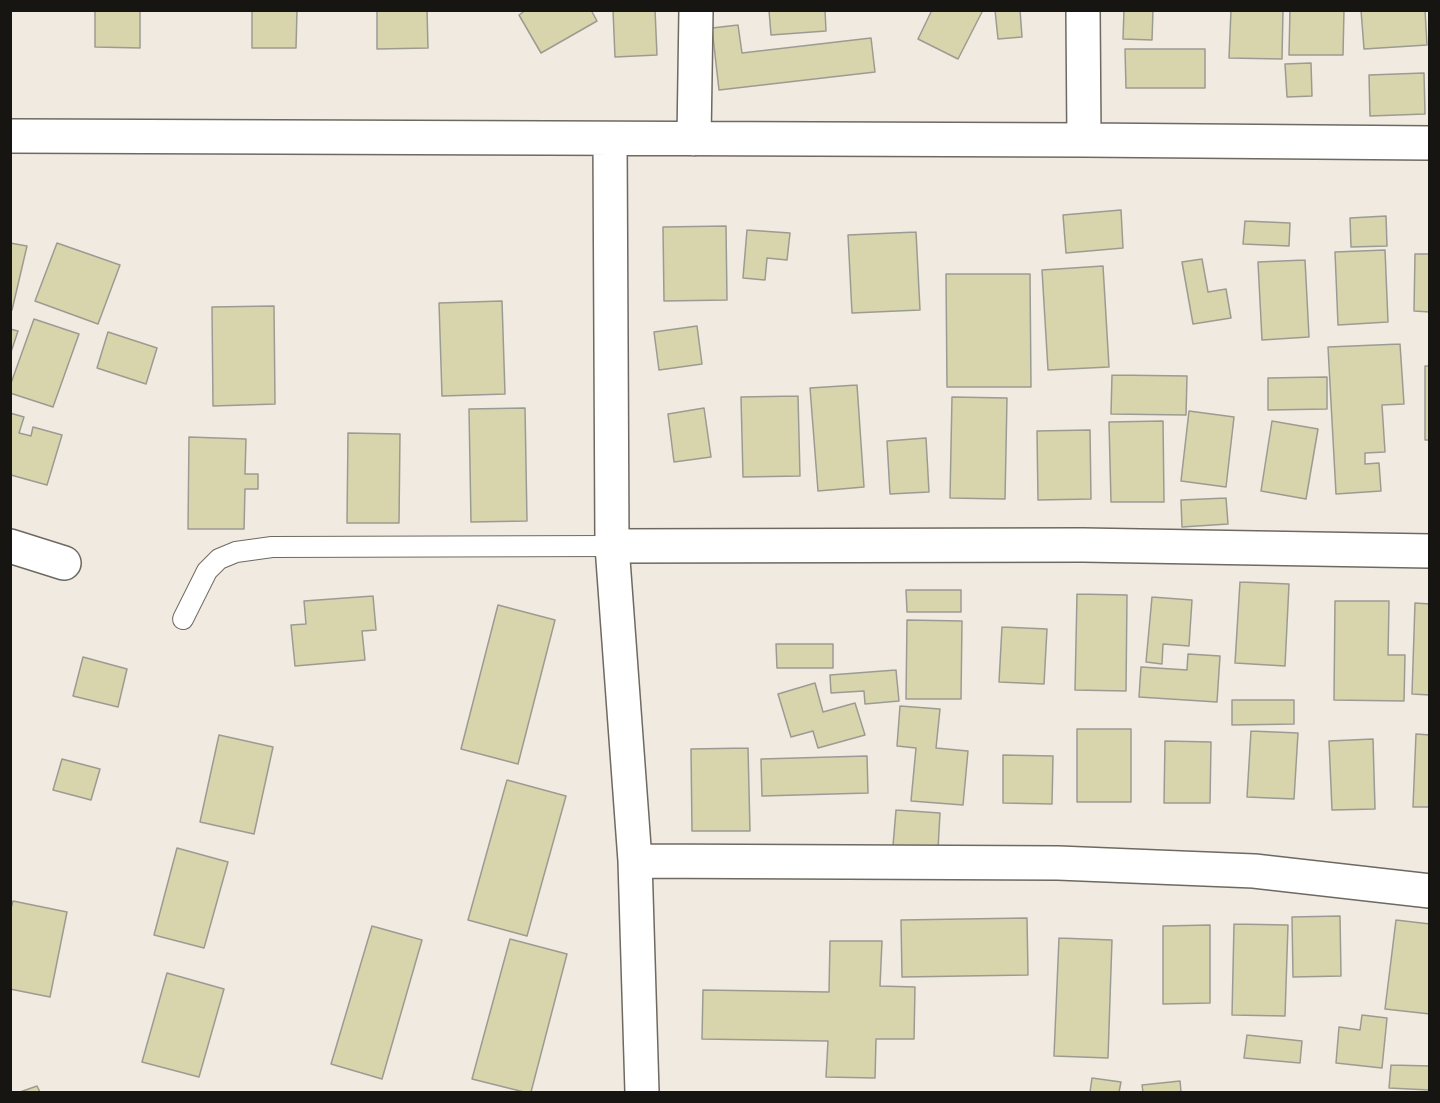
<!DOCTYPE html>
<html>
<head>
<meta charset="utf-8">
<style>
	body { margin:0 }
	#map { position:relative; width:1440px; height:1103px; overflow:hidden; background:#f0eae1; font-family:Lato,sans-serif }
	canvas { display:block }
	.frame { position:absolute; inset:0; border:12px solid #171512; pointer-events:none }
</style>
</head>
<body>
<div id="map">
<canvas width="1440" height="1103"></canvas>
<div class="frame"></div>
</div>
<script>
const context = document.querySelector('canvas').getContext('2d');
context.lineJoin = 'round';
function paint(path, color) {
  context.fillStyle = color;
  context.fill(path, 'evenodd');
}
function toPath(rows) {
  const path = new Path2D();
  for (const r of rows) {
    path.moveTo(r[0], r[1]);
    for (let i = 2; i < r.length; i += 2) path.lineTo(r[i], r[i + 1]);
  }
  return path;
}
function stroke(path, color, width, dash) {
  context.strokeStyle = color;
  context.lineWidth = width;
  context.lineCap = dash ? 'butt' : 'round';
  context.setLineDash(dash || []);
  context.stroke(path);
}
const building = toPath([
	[95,10,140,10,140,48,95,47,95,10],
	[252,10,297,10,296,48,252,48,252,10],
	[377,10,427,10,428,48,377,49,377,10],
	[526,10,591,10,597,21,541,53,519,15,526,10],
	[613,10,655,10,657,55,615,57,613,10],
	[769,10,825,10,826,31,771,35,769,10],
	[932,10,983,10,958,59,918,39,932,10],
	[995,10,1020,10,1022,37,998,39,995,10],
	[1124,10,1153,10,1152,40,1123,39,1124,10],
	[1231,10,1283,10,1282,59,1229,58,1231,10],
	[1290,10,1344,10,1343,55,1289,55,1290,10],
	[1361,10,1425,10,1427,45,1364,49,1361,10],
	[738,25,742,53,871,38,875,72,719,90,712,28,738,25],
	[1125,49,1205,49,1205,88,1126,88,1125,49],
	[1311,63,1312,96,1287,97,1285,64,1311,63],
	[1424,73,1425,114,1370,116,1369,75,1424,73],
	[1121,210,1123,248,1066,253,1063,215,1121,210],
	[1386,216,1387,246,1351,247,1350,218,1386,216],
	[1245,221,1290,223,1289,246,1243,244,1245,221],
	[726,226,727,300,664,301,663,227,726,226],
	[747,230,790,233,787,260,767,258,765,280,743,278,747,230],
	[916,232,920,310,852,313,848,235,916,232],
	[10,243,27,246,12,310,10,310,10,243],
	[57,243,120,265,98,324,35,301,57,243],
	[1385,250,1388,322,1338,325,1335,252,1385,250],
	[1415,254,1430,254,1430,312,1414,311,1415,254],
	[1202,259,1208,292,1226,289,1231,318,1193,324,1182,262,1202,259],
	[1305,260,1309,337,1262,340,1258,262,1305,260],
	[1103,266,1109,367,1048,370,1042,270,1103,266],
	[946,274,1030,274,1031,387,947,387,946,274],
	[502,301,505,394,442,396,439,303,502,301],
	[274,306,275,404,213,406,212,307,274,306],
	[34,319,79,334,53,407,10,393,10,386,34,319],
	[697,326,702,364,659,370,654,332,697,326],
	[10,329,18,331,10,355,10,329],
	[108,332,157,348,146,384,97,368,108,332],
	[1400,344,1404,404,1382,405,1385,452,1365,453,1365,464,1379,463,1381,491,1336,494,1328,347,1400,344],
	[1425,366,1430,366,1430,440,1425,440,1425,366],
	[1112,375,1187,376,1186,415,1111,414,1112,375],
	[1327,377,1327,409,1268,410,1268,378,1327,377],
	[857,385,864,487,818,491,810,388,857,385],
	[798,396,800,476,743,477,741,397,798,396],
	[952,397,1007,398,1005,499,950,498,952,397],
	[525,408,527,521,471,522,469,409,525,408],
	[704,408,711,457,674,462,668,414,704,408],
	[1189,411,1234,417,1226,487,1181,481,1189,411],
	[10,413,24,417,19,433,31,436,33,427,62,435,47,485,11,475,10,476,10,413],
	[1163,421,1164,502,1111,502,1109,422,1163,421],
	[1272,421,1318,429,1306,499,1261,491,1272,421],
	[1090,430,1091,499,1038,500,1037,431,1090,430],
	[348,433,400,434,399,523,347,523,348,433],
	[189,437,246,439,245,474,258,474,258,489,245,489,244,529,188,529,189,437],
	[926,438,929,492,890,494,887,441,926,438],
	[1226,498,1228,524,1182,527,1181,500,1226,498],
	[1240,582,1289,584,1285,666,1235,663,1240,582],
	[906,590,961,590,961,612,907,612,906,590],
	[1077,594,1127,595,1126,691,1075,690,1077,594],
	[373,596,376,630,362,631,365,660,295,666,291,625,306,624,304,601,373,596],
	[1152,597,1192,600,1189,646,1163,644,1162,664,1146,662,1152,597],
	[1335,601,1389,601,1388,655,1405,655,1404,701,1334,700,1335,601],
	[1415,603,1430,604,1430,695,1412,694,1415,603],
	[498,605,555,620,518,764,461,749,498,605],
	[907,620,962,621,961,699,906,699,907,620],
	[1002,627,1047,629,1044,684,999,682,1002,627],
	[776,644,833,644,833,668,777,668,776,644],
	[1188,654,1220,656,1217,702,1139,697,1141,667,1187,670,1188,654],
	[83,657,127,669,118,707,73,696,83,657],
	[896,670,899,701,865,704,864,691,831,693,830,675,896,670],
	[815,683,823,712,855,703,865,735,818,748,813,731,791,737,778,694,815,683],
	[1232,700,1294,700,1294,724,1232,725,1232,700],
	[900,706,940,709,936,748,968,751,963,805,911,801,916,748,897,746,900,706],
	[1077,729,1131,729,1131,802,1077,802,1077,729],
	[1251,731,1298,733,1294,799,1247,797,1251,731],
	[1416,734,1430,735,1430,807,1413,807,1416,734],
	[219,735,273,747,254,834,200,822,219,735],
	[1373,739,1375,809,1332,810,1329,741,1373,739],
	[1165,741,1211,742,1210,803,1164,803,1165,741],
	[748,748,750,831,692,831,691,749,748,748],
	[1003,755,1053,756,1052,804,1003,803,1003,755],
	[867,756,868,793,762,796,761,759,867,756],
	[62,759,100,769,91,800,53,790,62,759],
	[507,780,566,796,527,936,468,920,507,780],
	[896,810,940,813,938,849,893,846,896,810],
	[177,848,228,862,204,948,154,935,177,848],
	[13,901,67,912,50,997,10,989,10,912,13,901],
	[1340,916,1341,976,1293,977,1292,917,1340,916],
	[1027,918,1028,975,902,977,901,920,1027,918],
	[1396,920,1430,924,1430,1014,1385,1009,1396,920],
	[1234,924,1288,925,1285,1016,1232,1015,1234,924],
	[1210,925,1210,1003,1163,1004,1163,926,1210,925],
	[372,926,422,940,382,1079,331,1064,372,926],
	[1059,938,1112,940,1108,1058,1054,1056,1059,938],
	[510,939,567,954,531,1092,524,1092,472,1079,510,939],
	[830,941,882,941,880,986,915,987,914,1039,876,1039,875,1078,826,1077,828,1041,702,1039,703,990,829,992,830,941],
	[167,973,224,989,199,1077,142,1062,167,973],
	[1362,1015,1387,1018,1382,1068,1336,1063,1339,1027,1360,1030,1362,1015],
	[1247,1035,1302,1041,1300,1063,1244,1058,1247,1035],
	[1391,1065,1430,1066,1430,1090,1389,1088,1391,1065],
	[1092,1078,1121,1082,1119,1092,1090,1092,1092,1078],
	[1180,1081,1181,1092,1143,1092,1142,1085,1180,1081],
	[37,1086,40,1092,20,1092,37,1086]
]);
const service = toPath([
	[183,619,207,571,219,559,236,552,272,547,612,546]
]);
const minor = toPath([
	[1083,10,1084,140],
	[10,136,1084,140,1430,143],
	[610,139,612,546,635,861,642,1092],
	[694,139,696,10],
	[10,546,64,563],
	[612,546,1083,545,1430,551],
	[635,861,1058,863,1254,871,1430,891]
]);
paint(building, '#d8d5ad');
stroke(building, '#9c9b92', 1.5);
stroke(service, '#6e6961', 22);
stroke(minor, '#6e6961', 36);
stroke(service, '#fff', 20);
stroke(minor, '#fff', 33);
</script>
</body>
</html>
